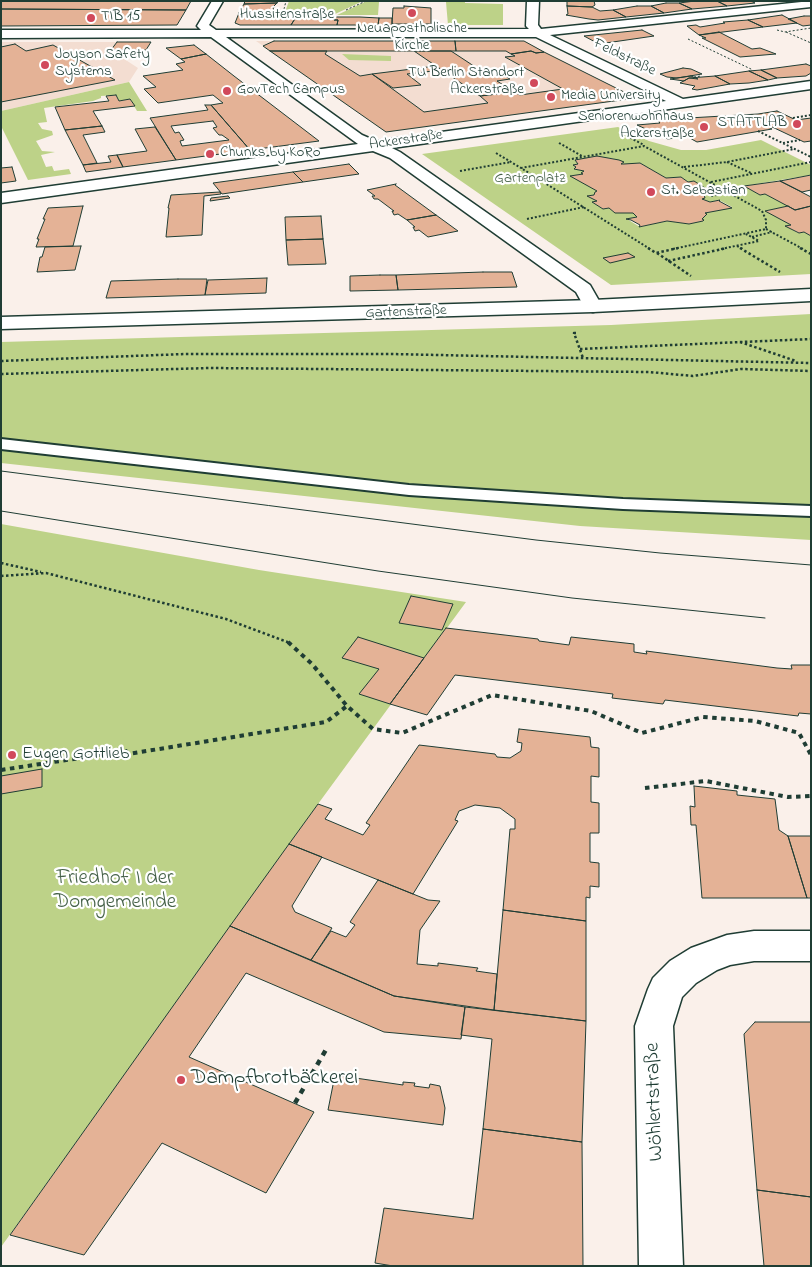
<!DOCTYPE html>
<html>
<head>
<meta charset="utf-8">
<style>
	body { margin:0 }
	#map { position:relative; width:812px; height:1267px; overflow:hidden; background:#faf0ea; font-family:"Indie Flower",sans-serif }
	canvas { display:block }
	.frame { position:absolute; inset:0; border:2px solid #1f3d34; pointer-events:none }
</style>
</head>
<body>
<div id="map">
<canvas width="812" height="1267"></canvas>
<div class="frame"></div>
</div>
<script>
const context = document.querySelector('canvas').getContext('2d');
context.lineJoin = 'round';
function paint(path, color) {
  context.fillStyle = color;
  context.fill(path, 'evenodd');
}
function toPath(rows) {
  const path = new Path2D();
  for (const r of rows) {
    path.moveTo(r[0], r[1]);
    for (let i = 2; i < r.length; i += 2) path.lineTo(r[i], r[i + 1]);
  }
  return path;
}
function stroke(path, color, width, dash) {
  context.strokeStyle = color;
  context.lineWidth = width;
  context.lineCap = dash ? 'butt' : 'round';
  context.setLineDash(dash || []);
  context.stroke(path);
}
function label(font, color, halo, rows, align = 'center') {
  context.font = font + ' "Indie Flower",sans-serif';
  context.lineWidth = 4.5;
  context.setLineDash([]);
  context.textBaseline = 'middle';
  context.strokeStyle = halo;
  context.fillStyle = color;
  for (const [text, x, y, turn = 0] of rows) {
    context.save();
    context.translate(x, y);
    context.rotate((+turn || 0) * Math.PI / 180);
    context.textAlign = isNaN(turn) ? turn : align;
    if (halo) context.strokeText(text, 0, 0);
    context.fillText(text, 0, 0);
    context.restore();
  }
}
const built = toPath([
	[256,41,524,41,636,98,386,132],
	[1,42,117,42,112,51,138,68,129,82,1,111]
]);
const green = toPath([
	[289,1,363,1,333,15,284,15],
	[367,1,465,1,465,3,503,4,503,25,448,25,446,2,379,2,378,15,337,15],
	[342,54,391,56,391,61,349,60],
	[129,82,147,111,137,111,130,99,119,101,116,95,101,96,101,98,93,101,44,108,47,122,38,123,42,129,52,131,53,135,36,141,42,151,55,152,41,155,46,167,52,166,54,171,69,169,71,174,28,180,1,126,1,111],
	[618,127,649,141,681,150,706,150,761,140,811,165,811,175,744,186,760,195,765,194,788,206,766,211,791,225,786,226,798,233,804,232,811,236,811,274,611,285,422,154],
	[611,158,623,162,621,164,629,165,640,163,666,178,681,177,688,182,693,181,705,188,701,189,710,193,704,195,702,199,710,202,719,200,732,207,705,213,702,219,703,221,689,224,667,221,640,227,627,219,637,217,633,213,615,213,609,208,603,209,592,202,597,201,588,196,594,195,597,191,571,176,583,174,584,171,574,169,578,164,576,160],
	[811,314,811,540,580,526,1,463,1,342,611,325],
	[1,524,259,570,466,602,318,804,1,1247]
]);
const building = toPath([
	[1,1,191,1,186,10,1,9,1,1],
	[245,1,278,1,277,3,244,4,245,1],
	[567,1,594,1,595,5,592,7,567,6,567,1],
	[695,1,717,1,727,6,692,9,679,3,695,1],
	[717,1,751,1,755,3,727,6,717,1],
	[277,3,274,6,273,8,276,8,272,14,239,13,244,4,277,3],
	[666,3,679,3,692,9,664,13,651,6,666,3],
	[404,6,431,8,431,24,392,24,393,8,404,8,404,6],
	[567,6,592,7,600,11,613,10,626,17,598,20,589,19,566,15,568,14,567,6],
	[637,6,651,6,664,13,626,17,613,10,637,6],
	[1,9,186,10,177,25,1,26,1,9],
	[239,13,268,14,267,16,269,17,296,17,291,25,240,25,235,23,239,13],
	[782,15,797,23,763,27,748,20,782,15],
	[804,16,811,16,811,25,803,26,788,19,804,16],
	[296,17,334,17,334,20,338,20,337,25,291,25,296,17],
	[334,17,360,17,379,18,378,25,337,25,338,20,334,20,334,17],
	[379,18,392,18,392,25,378,25,379,18],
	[748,20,763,27,699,35,687,26,696,25,700,27,725,23,723,22,748,20],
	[642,30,654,36,599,44,584,36,642,30],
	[719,32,752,49,760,48,776,54,740,57,702,38,706,38,699,35,719,32],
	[274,41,455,41,456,51,270,51,263,46,274,41],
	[455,41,524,41,544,52,536,53,531,51,511,54,506,51,456,51,455,41],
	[117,42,151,42,146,50,111,50,117,42],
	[15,44,26,51,53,45,115,80,1,102,1,47,15,44],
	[194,45,206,54,181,59,166,48,194,45],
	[270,51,327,51,325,54,360,76,372,74,424,112,488,103,480,96,514,92,520,95,563,89,505,57,515,56,511,54,531,51,536,53,544,52,636,98,386,132,270,51],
	[414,51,451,51,489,76,502,74,510,79,497,81,514,92,480,96,414,51],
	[206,54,234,76,319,141,250,150,211,105,223,103,213,95,158,103,144,89,156,87,143,76,183,70,176,64,185,62,181,59,206,54],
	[806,64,811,66,811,73,806,76,777,78,761,70,806,64],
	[436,66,442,70,407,74,421,85,393,88,372,74,436,66],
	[683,68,691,69,702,74,677,78,667,77,660,74,683,68],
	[761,70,777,78,768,80,749,71,761,70],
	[749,71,768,80,749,83,730,84,715,76,749,71],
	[691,76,698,79,689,78,684,81,670,79,691,76],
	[715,76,730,84,697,90,692,89,695,86,680,83,689,78,715,76],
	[116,95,119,101,130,99,135,106,93,111,102,126,65,130,55,107,109,101,106,96,116,95],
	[205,105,211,105,250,150,176,160,150,118,208,110,205,105],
	[213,121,217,127,213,128,219,135,222,135,229,140,182,146,180,141,184,140,179,132,175,133,171,126,213,121],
	[777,111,796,120,811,118,811,141,804,142,768,125,765,126,772,129,697,142,686,136,668,139,637,125,660,123,658,121,671,119,758,114,777,111],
	[102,126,105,132,83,135,97,163,83,165,65,130,102,126],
	[155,127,176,160,123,167,117,155,147,151,135,129,155,127],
	[117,155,123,167,86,172,83,165,111,162,108,156,117,155],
	[597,156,619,160,624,162,621,164,624,164,640,163,666,178,681,177,688,182,694,181,705,188,701,189,711,193,704,195,705,198,702,199,710,202,720,200,719,201,732,208,705,213,707,214,702,219,704,220,703,221,689,224,667,221,639,227,640,225,631,220,626,219,637,217,633,213,615,213,609,208,603,209,592,202,597,201,587,196,594,195,595,192,597,191,570,176,583,174,581,173,584,171,574,169,576,167,573,165,578,164,575,160,597,156],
	[349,164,359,174,303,182,293,172,349,164],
	[12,167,16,181,1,183,1,168,12,167],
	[293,172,303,182,222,194,213,183,293,172],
	[811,175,811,190,802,192,780,181,811,175],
	[780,181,811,197,811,206,795,210,765,194,760,195,744,186,780,181],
	[396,184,395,185,436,215,407,220,398,214,394,215,392,211,394,211,378,199,374,199,372,196,375,196,367,190,396,184],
	[220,192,221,194,204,196,202,235,166,237,169,208,168,208,171,195,220,192],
	[228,196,230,198,210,201,211,198,228,196],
	[83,206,73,246,36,247,39,239,37,239,45,219,43,219,48,208,83,206],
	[788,206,795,210,811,206,811,236,804,232,799,233,785,226,791,225,765,211,788,206],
	[436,215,458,231,428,237,419,230,415,231,413,227,415,227,407,220,436,215],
	[321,216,323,239,286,240,285,217,321,216],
	[323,239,326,264,288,265,286,240,323,239],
	[81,246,75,270,37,272,40,257,42,257,45,247,81,246],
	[628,253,635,257,610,263,603,258,628,253],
	[483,272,512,272,517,287,398,290,396,275,483,272],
	[380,275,396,275,398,290,350,291,350,276,380,275],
	[267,278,266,293,205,295,208,280,267,278],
	[178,279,207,279,205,295,106,298,111,281,178,279],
	[411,596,453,604,442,630,399,623,411,596],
	[446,628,538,639,539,641,569,645,571,637,634,644,634,652,647,654,646,651,777,668,792,669,791,665,811,665,811,714,799,713,798,716,665,700,663,704,612,698,613,694,455,675,427,715,390,704,446,628],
	[358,637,424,658,390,704,359,694,379,669,342,658,358,637],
	[519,729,590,737,591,747,599,748,599,777,591,776,591,802,599,803,599,833,590,833,590,862,599,863,599,887,590,886,590,898,586,897,586,921,503,910,510,829,515,829,515,819,500,808,475,805,459,811,455,820,458,821,413,894,289,844,318,804,332,809,325,819,363,835,370,825,366,823,419,745,495,754,497,757,510,758,521,751,522,743,517,742,519,729],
	[42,769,42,787,1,794,1,776,42,769],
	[694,786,737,791,737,795,775,799,779,830,788,836,807,898,702,898,696,825,691,825,690,806,695,807,694,786],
	[788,836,811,836,811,898,807,898,788,836],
	[289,844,322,857,292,906,295,912,332,928,311,960,230,926,289,844],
	[378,880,428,900,440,901,420,930,417,964,438,966,438,963,478,968,476,971,497,974,494,1010,394,996,311,960,331,931,346,937,355,925,350,922,378,880],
	[503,910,586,921,586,1021,494,1010,503,910],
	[230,926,394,996,465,1007,461,1039,384,1032,246,973,189,1057,314,1112,266,1193,162,1143,84,1255,10,1235,230,926],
	[465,1007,586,1021,582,1142,483,1129,492,1039,461,1035,465,1007],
	[755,1022,811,1022,811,1197,757,1190,744,1034,755,1022],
	[335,1075,403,1085,403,1082,415,1083,414,1086,429,1088,430,1084,440,1086,445,1108,443,1125,328,1110,335,1075],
	[483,1129,582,1142,583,1266,393,1266,375,1263,384,1208,473,1219,483,1129],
	[757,1190,811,1197,811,1266,764,1266,757,1190]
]);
const pathFar4 = toPath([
	[346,10,366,1],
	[283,13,286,1],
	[777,30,785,32,811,28],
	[786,32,811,43],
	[688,39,753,70],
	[694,77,701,76]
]);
const pathFar3 = toPath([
	[793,118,811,115],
	[758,131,811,157],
	[623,134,644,145],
	[559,143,582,156],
	[783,143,800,140],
	[496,153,521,168],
	[727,162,751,173],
	[684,167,727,162,794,149],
	[460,171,511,162],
	[711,182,811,162],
	[711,196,730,193],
	[527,219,584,207],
	[766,229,803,249],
	[752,237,772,232],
	[737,246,743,249],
	[650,249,521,168,644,146,762,211,766,220,766,229],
	[673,249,766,229],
	[721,249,759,241,746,234]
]);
const pathFar2 = toPath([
	[648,248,656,253,678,248],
	[740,248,780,272],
	[800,248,811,254],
	[657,253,691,276],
	[668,261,727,248],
	[576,333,574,333,583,358],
	[740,342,796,361],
	[580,349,811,339],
	[1,361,185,354,391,354,811,363],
	[1,374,210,368,649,372,693,376,741,369,811,371],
	[1,563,41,572],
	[1,576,46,573,226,619,290,643]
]);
const pathFar1 = toPath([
	[288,642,312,664,347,706,373,729,402,733,492,695,591,711,642,733,703,717,755,721,799,733,811,755],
	[1,770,126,751,128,754,326,722,347,706],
	[645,788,706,781,788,797,811,796]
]);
const path = toPath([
	[295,1103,327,1048]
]);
const lane = toPath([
	[1,439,409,485,623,499,811,506,811,516,623,509,409,495,1,449,1,439]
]);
const street = toPath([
	[212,1,223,1,209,25,216,30,529,29,526,26,527,1,539,1,538,25,541,29,811,1,811,7,550,35,683,99,811,81,811,89,392,148,400,152,590,285,602,306,600,310,593,312,586,310,576,292,390,158,373,151,1,203,1,193,358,144,211,37,1,38,1,30,201,30,197,26,212,1],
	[226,37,536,37,666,101,376,141,362,135,226,37],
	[754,931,811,931,811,961,754,961,730,965,717,970,696,983,682,997,673,1026,683,1266,639,1266,635,1026,648,989,653,978,670,961,691,948,727,935,754,931]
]);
const secondary = toPath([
	[811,289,811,301,593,312,1,329,1,317,593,300,811,289]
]);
const tram = toPath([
	[1,471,536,540,660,553,811,565],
	[1,511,378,571,572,598,765,618]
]);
const markers = [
	[412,13,5,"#d1495b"],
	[91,18,5,"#d1495b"],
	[45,65,5,"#d1495b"],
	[534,83,5,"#d1495b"],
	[227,91,5,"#d1495b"],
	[551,97,5,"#d1495b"],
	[797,124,5,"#d1495b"],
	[704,127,5,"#d1495b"],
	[210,154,5,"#d1495b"],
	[651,192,5,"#d1495b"],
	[12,755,5,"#d1495b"],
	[181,1080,5,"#d1495b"]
];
const farStreetnames = [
	["Hussitenstraße",287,16],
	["Feldstraße",624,58,26],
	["Ackerstraße",406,141,-8],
	["Gartenstraße",406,313,-2]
];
const farPoinames = [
	["TIB 15",101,18],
	["Neuapostholische",412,30,"center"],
	["Kirche",412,47,"center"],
	["Joyson Safety",55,56],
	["Systems",55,73],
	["TU Berlin Standort",524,74,"right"],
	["Ackerstraße",524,91,"right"],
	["GovTech Campus",237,91],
	["Media University",561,97],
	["Seniorenwohnhaus",694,118,"right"],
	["Ackerstraße",694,135,"right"],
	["STATTLAB",787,124,"right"],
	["Chunks by KoRo",220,154],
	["St. Sebastian",661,192]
];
const farParknames = [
	["Gartenplatz",530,180]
];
const poiNames = [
	["Eugen Gottlieb",22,755]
];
const nearParknames = [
	["Friedhof I der",115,880],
	["Domgemeinde",115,904]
];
const nearPoinames = [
	["Dampfbrotbäckerei",191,1080]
];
const nearStreetnames = [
	["Wöhlertstraße",656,1102,-92]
];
paint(built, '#f3ddd1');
paint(green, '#bdd288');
paint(building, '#e4b296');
stroke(building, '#1f3d34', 1);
stroke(lane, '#1f3d34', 4);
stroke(street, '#1f3d34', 3);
stroke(secondary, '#1f3d34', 3);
stroke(pathFar4, '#1f3d34', 1, [2, 2]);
stroke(pathFar3, '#1f3d34', 2, [2, 2]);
stroke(pathFar2, '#1f3d34', 2.5, [2.5, 2.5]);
stroke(pathFar1, '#1f3d34', 4, [4.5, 4.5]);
stroke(path, '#1f3d34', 4.5, [5.5, 5.5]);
paint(lane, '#fff');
paint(street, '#fff');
paint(secondary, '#fff');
stroke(tram, '#1f3d34', 1);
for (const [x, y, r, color] of markers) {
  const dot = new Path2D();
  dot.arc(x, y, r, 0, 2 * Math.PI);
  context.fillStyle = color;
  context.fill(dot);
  stroke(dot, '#fff', 2);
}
label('15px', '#1f3d34', '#fff', farStreetnames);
label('15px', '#1f3d34', '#fff', farPoinames, 'left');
label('15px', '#466249', '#fff', farParknames);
label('18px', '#1f3d34', '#fff', poiNames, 'left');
label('21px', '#466249', '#fff', nearParknames);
label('21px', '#1f3d34', '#fff', nearPoinames, 'left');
label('21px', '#1f3d34', '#fff', nearStreetnames);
</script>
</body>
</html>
